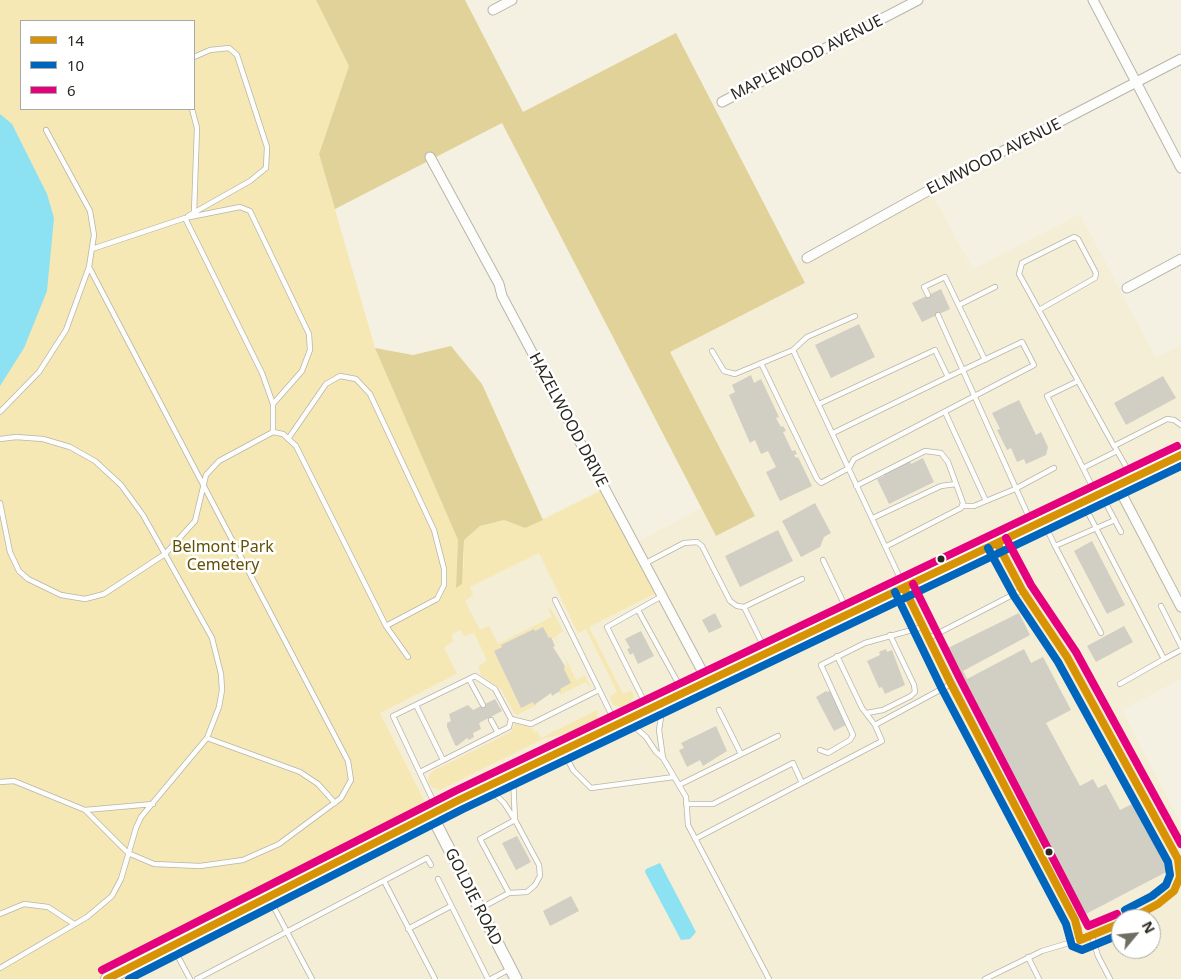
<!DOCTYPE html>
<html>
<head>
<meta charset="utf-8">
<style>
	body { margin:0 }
	#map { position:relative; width:1181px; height:979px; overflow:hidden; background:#f4f1e3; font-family:"Noto Sans",sans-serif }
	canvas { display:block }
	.legend { position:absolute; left:20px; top:20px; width:175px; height:90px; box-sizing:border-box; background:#fff; border:1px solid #a9a9a5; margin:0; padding:6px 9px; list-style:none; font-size:15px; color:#29271e }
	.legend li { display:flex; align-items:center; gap:10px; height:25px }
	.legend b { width:25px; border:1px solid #a9a9a5 }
	.north { position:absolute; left:1111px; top:909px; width:50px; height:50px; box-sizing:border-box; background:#fff; border:1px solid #a9a9a5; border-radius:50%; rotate:62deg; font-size:14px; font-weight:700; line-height:20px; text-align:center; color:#29271e }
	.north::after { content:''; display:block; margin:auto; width:18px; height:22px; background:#706e63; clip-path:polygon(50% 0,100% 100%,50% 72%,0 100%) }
</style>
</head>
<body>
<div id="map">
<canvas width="1181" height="979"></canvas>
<ul class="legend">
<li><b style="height:6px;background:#d89304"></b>14</li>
<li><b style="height:6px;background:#0065bd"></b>10</li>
<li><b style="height:6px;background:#e5007d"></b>6</li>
</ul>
<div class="north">N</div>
</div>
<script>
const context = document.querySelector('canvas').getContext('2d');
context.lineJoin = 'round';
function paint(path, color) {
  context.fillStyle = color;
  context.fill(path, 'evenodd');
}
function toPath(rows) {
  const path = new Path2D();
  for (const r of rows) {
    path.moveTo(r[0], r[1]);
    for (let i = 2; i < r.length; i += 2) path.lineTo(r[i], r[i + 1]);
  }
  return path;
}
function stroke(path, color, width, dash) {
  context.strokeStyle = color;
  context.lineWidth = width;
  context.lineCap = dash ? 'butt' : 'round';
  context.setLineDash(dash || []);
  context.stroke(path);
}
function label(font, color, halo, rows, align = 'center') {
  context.font = font + ' "Noto Sans",sans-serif';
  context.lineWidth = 5;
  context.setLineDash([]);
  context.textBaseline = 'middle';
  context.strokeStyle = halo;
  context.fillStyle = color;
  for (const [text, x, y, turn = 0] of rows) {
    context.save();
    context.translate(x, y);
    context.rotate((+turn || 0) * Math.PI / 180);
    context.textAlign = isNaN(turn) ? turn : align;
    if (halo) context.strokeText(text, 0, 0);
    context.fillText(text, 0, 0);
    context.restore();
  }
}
const built = toPath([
	[930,190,973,269,1080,214,1156,358,1181,345,1181,679,1122,710,1181,824,1181,979,107,979,380,713,454,676,434,636,465,620,457,563,604,489,634,544,701,508,716,536,755,516,670,352,805,283,795,264],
	[1121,919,1151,919,1151,949,1121,949]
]);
const green = toPath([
	[0,0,316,0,349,66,319,154,375,348,458,540,456,588,464,566,464,540,480,526,504,520,525,528,604,489,656,593,589,627,623,694,631,690,634,696,631,703,621,708,613,705,610,696,617,692,586,629,578,633,539,553,470,587,473,595,465,601,480,630,489,626,498,644,552,617,548,608,552,610,563,631,555,637,560,648,554,638,549,638,543,627,535,631,534,629,502,645,502,647,494,651,521,708,533,702,537,705,517,715,514,713,501,689,481,675,479,670,479,666,487,660,474,633,464,636,460,630,452,634,453,641,444,648,457,674,380,713,431,814,107,979,0,979],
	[21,21,194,21,194,109,21,109],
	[563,652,576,680,585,676,591,688,585,682,560,695,560,689,571,683,564,669,567,664],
	[597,710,598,719,572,732,543,739,440,790,433,788,429,783,429,776,433,771,511,732,515,723,532,728,534,732,537,731,541,738]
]);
const forest = toPath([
	[316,0,465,0,523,112,676,33,805,283,670,352,755,516,716,536,502,123,335,209,319,154,349,66],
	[451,346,482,384,543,520,525,528,504,520,480,526,464,540,462,584,456,588,458,540,375,348,413,355]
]);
const water = toPath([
	[0,114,12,124,47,194,54,218,47,291,24,348,0,386],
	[660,863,696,932,690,939,681,940,645,872,646,869]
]);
const building = toPath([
	[941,289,950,309,922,322,912,303],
	[859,324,875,357,831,378,815,345],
	[751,375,754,383,761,379,779,417,776,418,781,427,783,426,786,431,783,432,792,451,795,450,797,454,794,455,796,458,798,457,812,486,780,501,766,472,776,467,768,451,761,454,755,440,750,443,729,395,735,392,732,385],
	[1163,376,1176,398,1126,425,1114,403],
	[1019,400,1036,435,1041,432,1048,447,1046,455,1026,464,1024,459,1017,462,1011,448,1007,450,997,430,1000,429,992,413],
	[923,458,934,482,889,504,877,479,884,476,883,474,910,461,911,464],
	[815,503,831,533,824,537,820,547,801,557,782,521],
	[778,530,793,561,740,587,725,556],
	[1092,541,1125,605,1107,614,1074,551],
	[715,613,722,627,709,633,702,620],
	[1019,613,1030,635,963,671,967,679,1024,649,1031,663,1043,657,1071,710,1046,723,1080,786,1093,779,1098,788,1106,784,1120,810,1134,803,1170,870,1084,915,944,650],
	[1124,626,1133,642,1096,662,1087,646],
	[543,627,549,638,551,637,555,646,553,647,565,666,564,669,571,683,560,689,561,691,558,692,552,696,551,693,534,705,533,702,521,708,494,651,502,647,501,645,534,629,535,631],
	[641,631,654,656,638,664,633,653,630,655,627,649,630,648,625,639],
	[886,649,887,652,892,650,905,685,885,694,882,687,879,688,867,661,880,655,879,652],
	[826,691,827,692,830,691,838,705,846,725,834,731,816,697],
	[495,699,502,711,479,723,481,729,473,733,474,737,469,740,467,738,457,746,455,745,447,727,447,723,451,721,449,714,468,705,473,710],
	[716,726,727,751,703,766,700,760,687,767,679,750,684,748,681,743],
	[517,836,531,862,516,870,502,843],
	[571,896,579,911,550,926,543,911]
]);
const service = toPath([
	[192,109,197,128,194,213],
	[188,216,250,181,266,168,267,147,237,55,229,48,210,50,194,57],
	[185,218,240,207,250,211,309,334,310,350,302,371,273,404],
	[92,249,185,218,262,373,273,404,273,432],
	[89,267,348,761,351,780,341,798,279,844,243,860,200,866,154,864,128,853,85,810,153,804],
	[928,295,924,287,945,277,985,360],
	[959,305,995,287],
	[1039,310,1095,278,1096,273,1078,239,1074,237,1022,263,1019,274,1114,446,1167,419,1174,420,1181,425],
	[938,315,1032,524],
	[793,350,923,627,1075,920,1079,929,1080,940],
	[712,351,724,371,735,374,793,350,807,337,855,316],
	[761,363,817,479,821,483,849,468,854,459,1034,365,1022,342,948,377],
	[1078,381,1047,396,1096,494],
	[819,404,935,350,948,377,833,433],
	[0,412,39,372,66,330,89,267,94,235,90,211,46,130],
	[945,412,986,501],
	[0,439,16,437,43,439,70,447,95,461,121,485,143,515,165,554,195,521,206,475,219,461,273,432,283,434,296,446,386,626,408,657],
	[288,439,326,384,340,376,356,379,370,394,434,530,444,569,444,585,437,599,386,626],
	[1116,449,1132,477],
	[1083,468,1117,451],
	[856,486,925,451,941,453,948,462,963,503,961,508,887,546],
	[1101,494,1121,532],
	[0,503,10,552,19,571,28,579,61,595,85,599,104,594,165,554,212,638,221,674,222,690,219,707,207,738,141,817,136,828,121,879,112,896,87,917,0,968],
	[1083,503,1164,659,1120,684],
	[962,506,974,506,1015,489,1054,468],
	[873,518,941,486,956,484],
	[1044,523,1055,546],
	[998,545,1022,590,1067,657,1178,859,1180,877,1174,891,1158,904,1130,919],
	[823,560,848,612],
	[644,564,684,543,697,542,702,546,730,601,737,606,744,607,766,651],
	[555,600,616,724],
	[1161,606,1181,646],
	[744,607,802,579],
	[638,610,683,692],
	[1101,633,1055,546,1115,520],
	[929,638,1022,590],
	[1164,659,1181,650],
	[469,679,483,705],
	[416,705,443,760],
	[663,705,659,730,663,758],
	[647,707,607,627,662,596],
	[719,710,741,754],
	[867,713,883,710,911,696,915,692,914,685,890,635],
	[491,720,498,733],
	[628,721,646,737,656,752,663,758,686,797,688,825,769,979],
	[875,725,951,684],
	[207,738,300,772,318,784,335,803],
	[820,750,828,753,850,740,853,735,821,665,865,643,923,627],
	[563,751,573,770,591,788,674,777],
	[420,772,509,727,511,719],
	[513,777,515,820],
	[0,782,14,781,85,810],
	[679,785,778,736],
	[686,804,713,804,793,763,802,783],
	[437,809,393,716,475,676,495,689,511,719,531,724,599,690],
	[695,839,882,741,875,725,862,708,837,656],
	[438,879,488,979],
	[384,881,435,979],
	[509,893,480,839,515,820],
	[269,898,312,979],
	[481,908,509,893,527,892,535,885,540,876,539,865,515,820,504,803,489,788],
	[0,914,24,904,48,907,74,924],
	[408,929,451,906],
	[1092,936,1098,956,1110,979],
	[173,947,190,979],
	[1028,957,1039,979],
	[197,979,427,858,431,865],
	[491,979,510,969],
	[985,979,1042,951,1092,936,1121,923]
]);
const minor = toPath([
	[1093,0,1181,168],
	[493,10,512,0],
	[722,102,918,0],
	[430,157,499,284,502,296,708,682],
	[807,258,953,177,1181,59],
	[1127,288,1181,259],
	[1117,485,1181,607]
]);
const tertiary = toPath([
	[431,814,516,979]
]);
const secondary = toPath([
	[107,979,459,800,1181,455]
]);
const bus1 = toPath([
	[997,543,1022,590,1067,657,1178,859,1180,877,1174,891,1158,904,1130,919],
	[904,588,951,684,1075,920,1080,940,1121,923],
	[107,979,459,800,1181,455]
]);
const bus2 = toPath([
	[988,548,1014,596,1058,662,1168,862,1170,875,1166,885,1152,896,1125,910],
	[895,592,942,689,1066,924,1072,946,1082,950,1121,934],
	[129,979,463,809,1181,466]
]);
const bus3 = toPath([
	[1006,538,1031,585,1076,652,1181,844],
	[913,584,960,679,1088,926,1117,914],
	[102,970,455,791,1177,446]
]);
const markers = [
	[941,559,4.5,"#29271e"],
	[1049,852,4.5,"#29271e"]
];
const streetNames = [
	["MAPLEWOOD AVENUE",807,58,-27],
	["ELMWOOD AVENUE",994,157,-27],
	["HAZELWOOD DRIVE",568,420,62],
	["GOLDIE ROAD",473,897,63]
];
const parkNames = [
	["Belmont Park",223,547],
	["Cemetery",223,565]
];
paint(built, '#f5eed6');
paint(green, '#f5e8b4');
paint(forest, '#e0d299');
paint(water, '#8ce1f2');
paint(building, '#d1cec4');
stroke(service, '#b8b5aa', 6);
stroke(minor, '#b8b5aa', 11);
stroke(tertiary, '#b8b5aa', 13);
stroke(secondary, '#b8b5aa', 14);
stroke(service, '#fdfdfb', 4.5);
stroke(minor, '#fdfdfb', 9);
stroke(tertiary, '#fdfdfb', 11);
stroke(secondary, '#fdfdfb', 12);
stroke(bus1, '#d89304', 8);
stroke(bus2, '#0065bd', 8);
stroke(bus3, '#e5007d', 8);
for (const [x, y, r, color] of markers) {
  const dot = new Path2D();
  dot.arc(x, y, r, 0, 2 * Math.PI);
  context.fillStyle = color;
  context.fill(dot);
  stroke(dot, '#fff', 2);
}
label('16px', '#29271e', '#fff', streetNames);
label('16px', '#615105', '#fff', parkNames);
</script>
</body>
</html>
